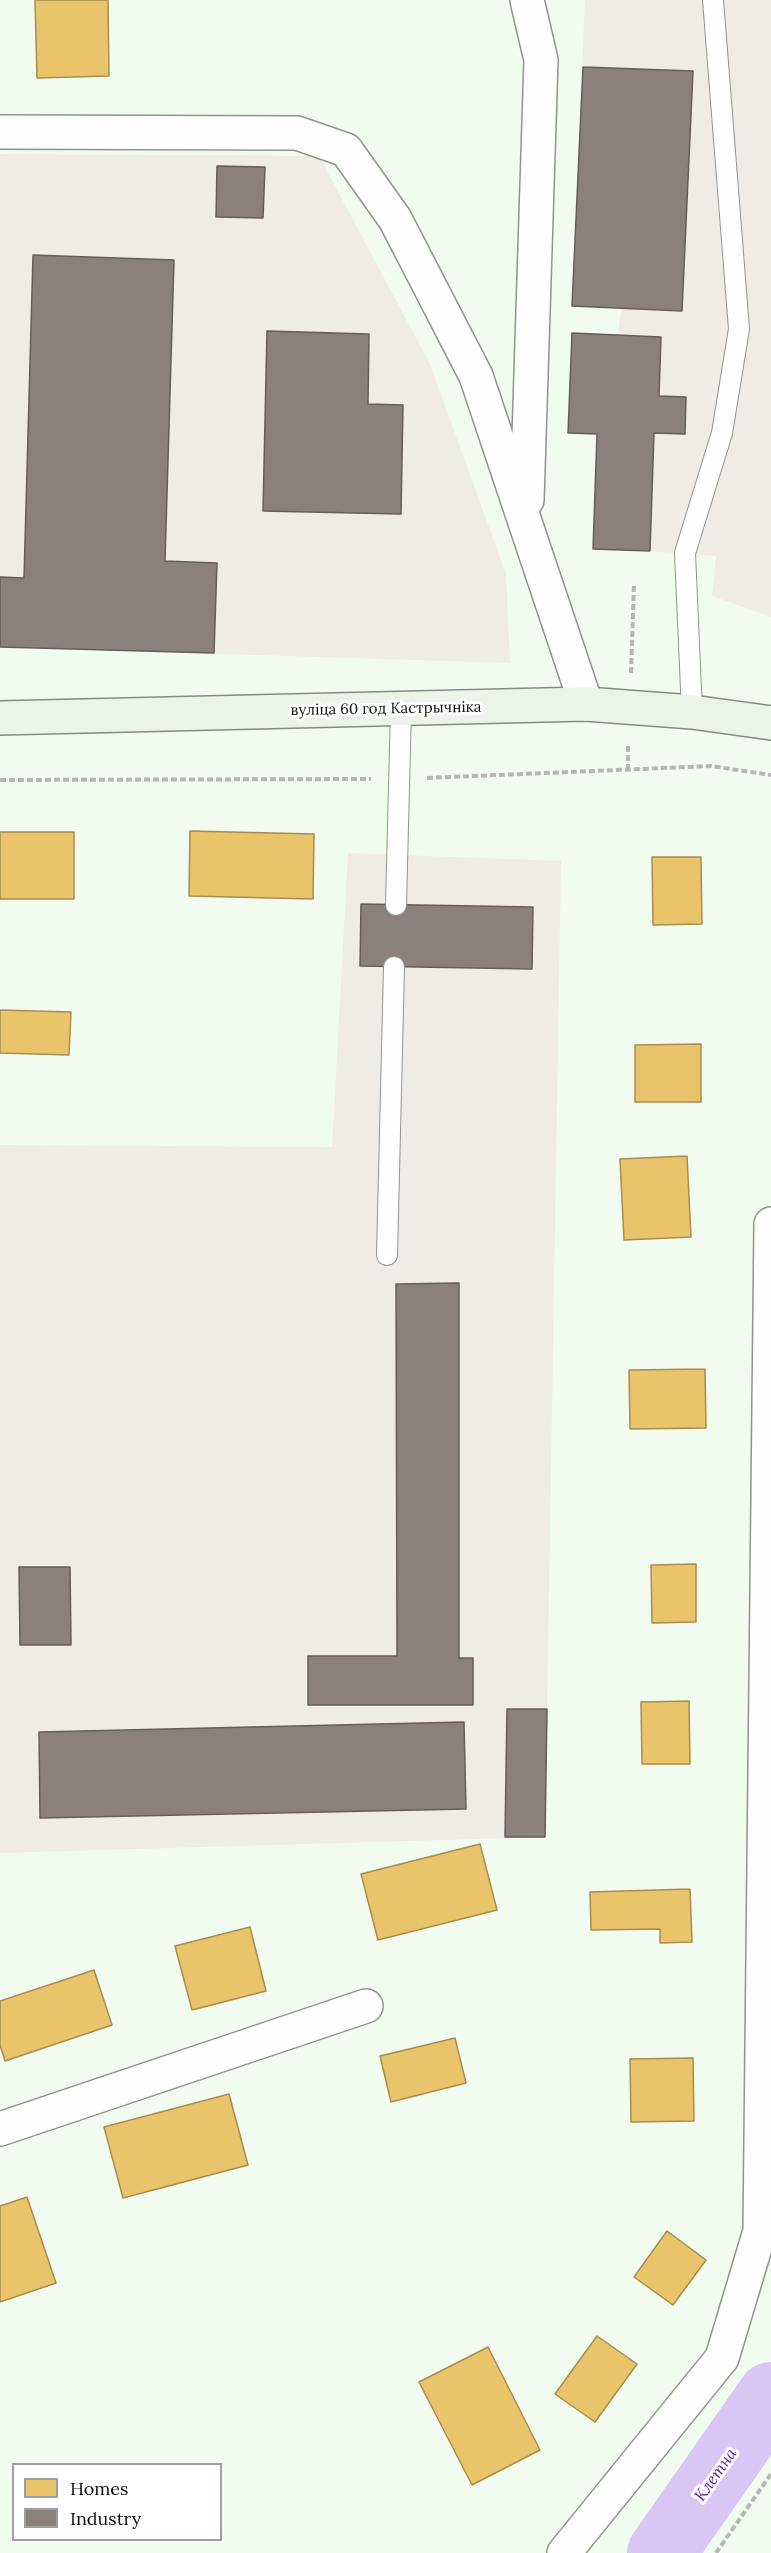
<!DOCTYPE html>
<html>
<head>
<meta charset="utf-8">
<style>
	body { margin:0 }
	#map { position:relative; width:771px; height:2553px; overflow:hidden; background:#f2fbf0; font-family:Lora,serif }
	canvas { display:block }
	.legend { position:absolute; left:12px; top:2463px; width:210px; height:78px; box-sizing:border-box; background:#fff; border:2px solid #9e9e9e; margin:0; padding:8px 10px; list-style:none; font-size:18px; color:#0c0c0c }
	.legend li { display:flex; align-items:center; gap:12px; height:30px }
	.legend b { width:30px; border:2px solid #9e9e9e }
</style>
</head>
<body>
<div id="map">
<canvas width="771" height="2553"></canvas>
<ul class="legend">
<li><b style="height:16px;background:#e9c46a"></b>Homes</li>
<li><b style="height:16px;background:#8a817c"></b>Industry</li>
</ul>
</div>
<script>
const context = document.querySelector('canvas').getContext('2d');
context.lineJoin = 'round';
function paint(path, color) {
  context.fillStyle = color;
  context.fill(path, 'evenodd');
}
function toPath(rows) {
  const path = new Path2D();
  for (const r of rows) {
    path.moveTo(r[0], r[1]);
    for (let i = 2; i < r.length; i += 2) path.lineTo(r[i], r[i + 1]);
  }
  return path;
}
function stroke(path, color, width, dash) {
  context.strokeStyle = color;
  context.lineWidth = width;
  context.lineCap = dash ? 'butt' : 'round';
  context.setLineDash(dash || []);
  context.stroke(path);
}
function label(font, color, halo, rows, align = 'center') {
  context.font = font + ' Lora,serif';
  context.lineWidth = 6;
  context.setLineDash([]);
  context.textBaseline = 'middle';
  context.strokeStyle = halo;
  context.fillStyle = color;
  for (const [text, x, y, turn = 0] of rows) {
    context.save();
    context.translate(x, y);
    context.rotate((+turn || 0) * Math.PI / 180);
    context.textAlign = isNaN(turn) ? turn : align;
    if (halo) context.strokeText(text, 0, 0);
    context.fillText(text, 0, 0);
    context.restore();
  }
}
const industrial = toPath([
	[585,0,771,0,771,617,712,596,716,556,650,551,597,434,568,433,572,333,618,335,621,309,572,306],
	[0,154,319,156,430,364,506,574,510,663,0,647],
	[348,853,561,861,545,1837,0,1853,0,1145,332,1147]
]);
const homes = toPath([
	[35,0,108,0,109,76,37,78,35,0],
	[190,831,314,834,313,899,189,896,190,831],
	[0,832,74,832,74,899,0,899,0,832],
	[652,857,701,857,702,924,653,925,652,857],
	[0,1010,71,1012,69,1055,0,1053,0,1010],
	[701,1044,701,1102,635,1102,635,1045,701,1044],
	[687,1156,691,1237,624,1240,620,1159,687,1156],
	[705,1369,706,1428,630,1429,629,1370,705,1369],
	[696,1564,696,1622,652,1623,651,1565,696,1564],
	[689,1701,690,1764,642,1764,641,1702,689,1701],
	[480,1844,497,1910,378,1940,361,1874,480,1844],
	[690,1889,692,1942,660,1943,660,1929,591,1930,590,1892,690,1889],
	[250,1927,266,1991,192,2010,175,1946,250,1927],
	[94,1970,112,2025,5,2061,0,2045,0,2001,94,1970],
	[455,2038,466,2083,391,2102,380,2056,455,2038],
	[693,2058,694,2121,631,2122,630,2059,693,2058],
	[229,2094,248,2165,123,2198,104,2127,229,2094],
	[27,2197,56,2283,0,2302,0,2206,27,2197],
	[667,2231,706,2260,673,2305,634,2277,667,2231],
	[597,2336,637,2364,595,2422,555,2394,597,2336],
	[488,2347,540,2450,472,2485,419,2382,488,2347]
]);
const industry = toPath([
	[583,67,693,71,682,311,572,306,583,67],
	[217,166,265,167,263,218,216,217,217,166],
	[33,255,174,260,165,561,217,563,214,653,0,647,0,577,24,578,33,255],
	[267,331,369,334,368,404,403,405,401,514,263,511,267,331],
	[572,333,661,337,659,396,686,397,685,434,654,433,650,551,593,549,597,434,568,433,572,333],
	[361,904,533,907,532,969,360,966,361,904],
	[459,1283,459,1658,473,1658,473,1705,308,1705,308,1656,397,1656,396,1284,459,1283],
	[19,1567,70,1567,71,1645,20,1645,19,1567],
	[507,1709,547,1709,545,1837,505,1837,507,1709],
	[464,1722,466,1809,40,1818,39,1732,464,1722]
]);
const river = toPath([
	[661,2553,771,2396]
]);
const path = toPath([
	[631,673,634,585],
	[628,770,628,743],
	[427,778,711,766,771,775],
	[0,780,371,779],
	[716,2553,771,2474]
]);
const lane = toPath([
	[692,712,685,553,722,433,739,329,713,0],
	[396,905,401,708],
	[387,1255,394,967]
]);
const street = toPath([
	[0,132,297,133,346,150,395,219,476,376,586,704],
	[527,500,541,60,527,0],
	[0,2129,366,2006],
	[564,2553,722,2358,760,2231,771,1224]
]);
const secondary = toPath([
	[0,718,586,704,692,712,771,723]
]);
const streetNames = [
	["вуліца 60 год Кастрычніка",386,709,-1]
];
const waterNames = [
	["Клетна",716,2475,-55]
];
paint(industrial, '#efece8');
paint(homes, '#e9c46a');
stroke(homes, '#a78d4e', 1.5);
paint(industry, '#8a817c');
stroke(industry, '#645e5a', 1.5);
stroke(river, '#dac6f5', 68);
stroke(lane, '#90948f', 22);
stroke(street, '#90948f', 36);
stroke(secondary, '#868a85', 36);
stroke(path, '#b6b7b5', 4, [6, 3]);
stroke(lane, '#fdfefd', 20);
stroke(street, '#fdfefd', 33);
stroke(secondary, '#eaf5e8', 33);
label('15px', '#0c0c0c', '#fff', streetNames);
label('italic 16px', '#5c14a0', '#fff', waterNames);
</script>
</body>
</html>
